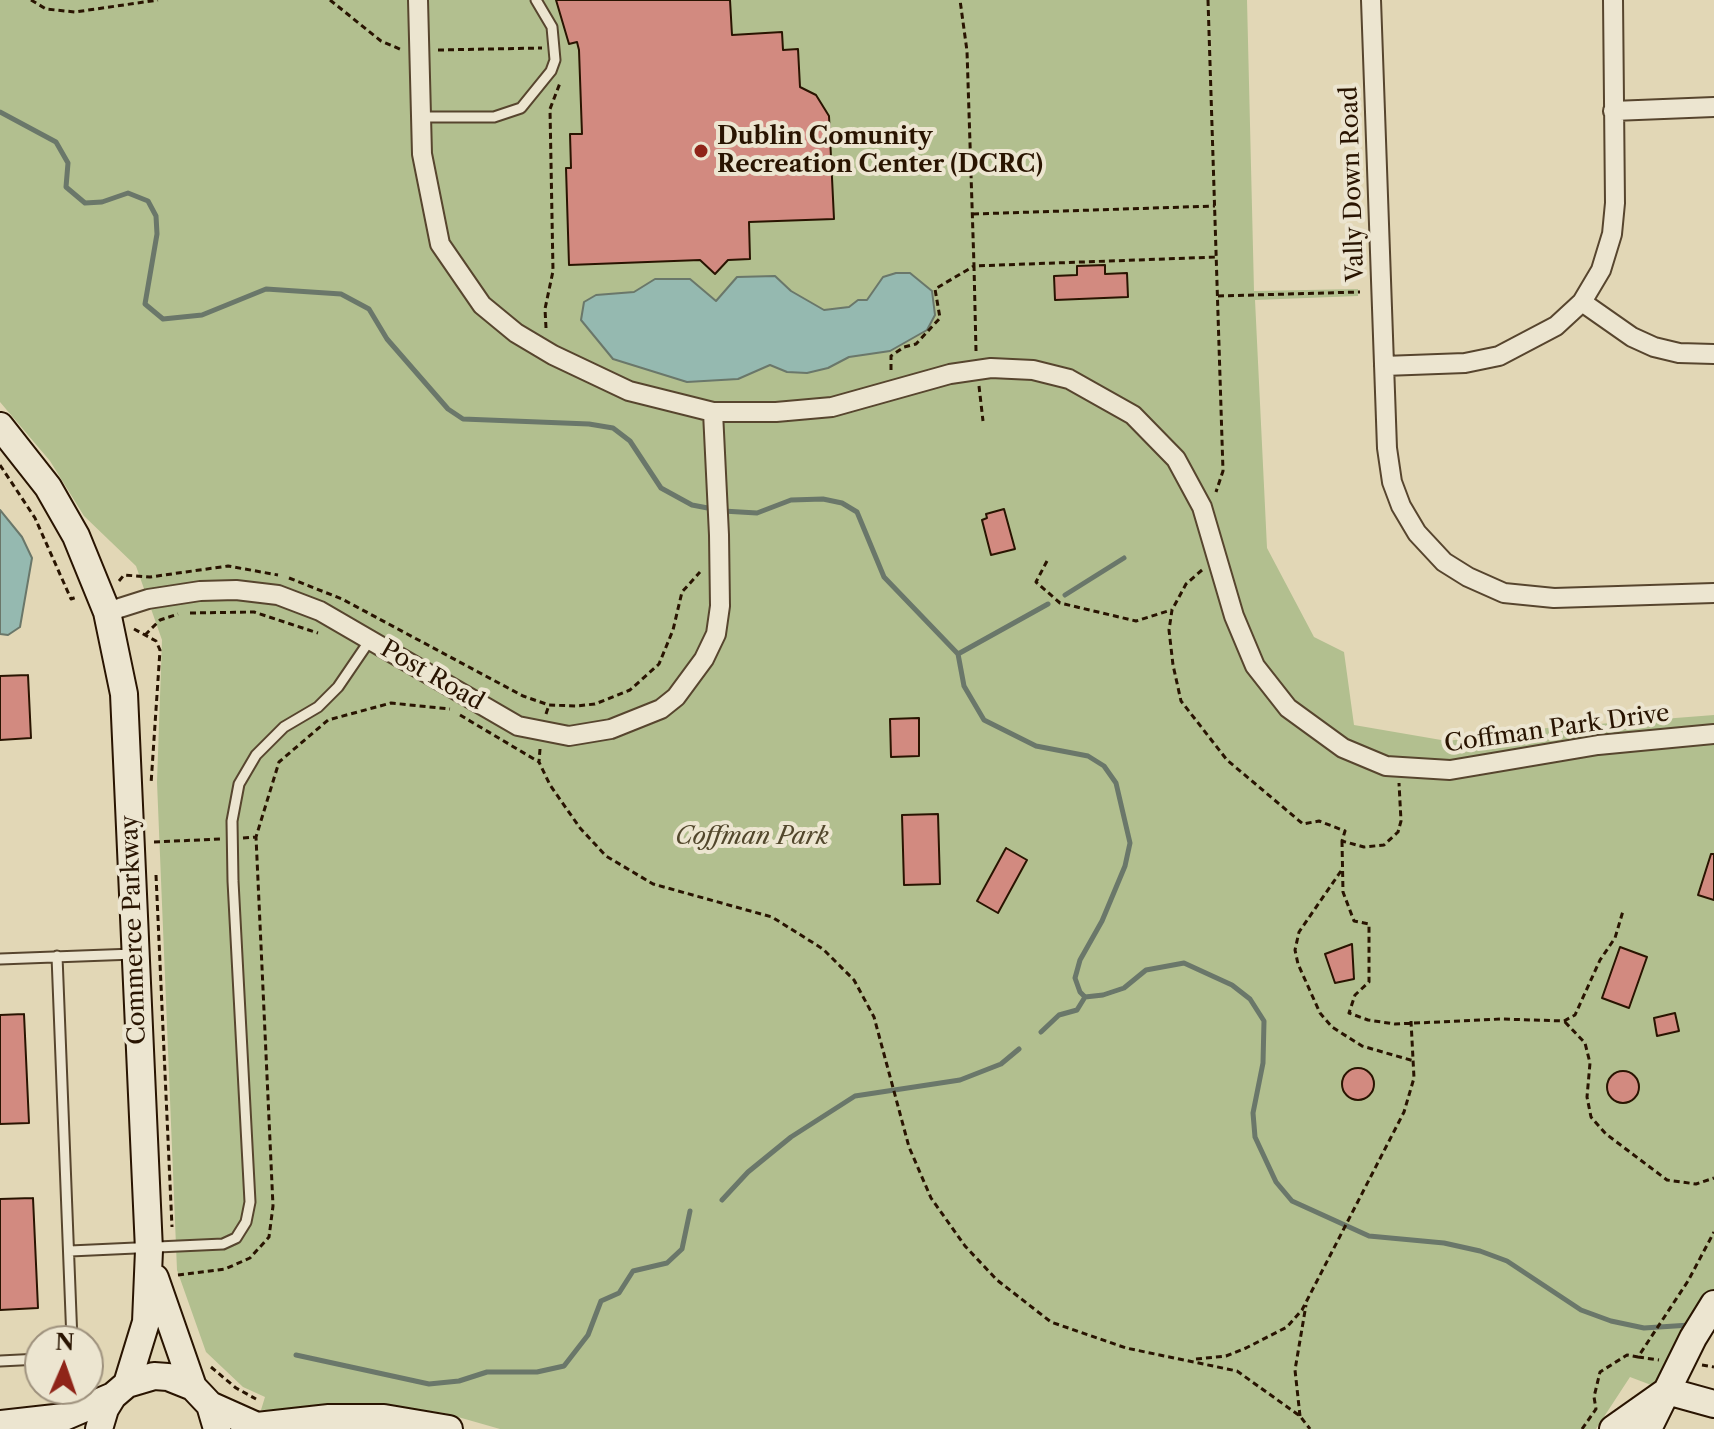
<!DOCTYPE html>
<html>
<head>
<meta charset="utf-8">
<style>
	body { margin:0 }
	#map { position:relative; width:1714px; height:1429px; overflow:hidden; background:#e2d7b6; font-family:"Libre Caslon Text",serif }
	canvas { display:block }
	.north { position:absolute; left:24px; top:1325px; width:80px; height:80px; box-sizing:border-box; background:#ece5d0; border:2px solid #9e917d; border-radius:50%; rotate:2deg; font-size:22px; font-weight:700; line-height:32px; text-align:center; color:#291401 }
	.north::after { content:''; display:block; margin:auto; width:28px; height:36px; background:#8f2418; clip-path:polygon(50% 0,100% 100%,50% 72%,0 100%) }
</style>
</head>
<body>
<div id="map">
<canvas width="1714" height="1429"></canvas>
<div class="north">N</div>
</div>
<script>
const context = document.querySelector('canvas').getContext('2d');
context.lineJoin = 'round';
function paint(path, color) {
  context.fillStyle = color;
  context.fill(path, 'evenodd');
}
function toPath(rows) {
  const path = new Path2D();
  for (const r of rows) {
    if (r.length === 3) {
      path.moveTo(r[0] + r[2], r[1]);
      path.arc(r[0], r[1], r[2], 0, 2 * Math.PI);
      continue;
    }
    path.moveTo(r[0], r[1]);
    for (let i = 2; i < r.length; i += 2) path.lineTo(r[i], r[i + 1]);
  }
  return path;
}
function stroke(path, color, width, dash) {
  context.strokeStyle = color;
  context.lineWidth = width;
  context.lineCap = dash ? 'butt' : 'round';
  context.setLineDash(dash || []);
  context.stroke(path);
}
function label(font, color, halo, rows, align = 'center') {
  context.font = font + ' "Libre Caslon Text",serif';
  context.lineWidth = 8;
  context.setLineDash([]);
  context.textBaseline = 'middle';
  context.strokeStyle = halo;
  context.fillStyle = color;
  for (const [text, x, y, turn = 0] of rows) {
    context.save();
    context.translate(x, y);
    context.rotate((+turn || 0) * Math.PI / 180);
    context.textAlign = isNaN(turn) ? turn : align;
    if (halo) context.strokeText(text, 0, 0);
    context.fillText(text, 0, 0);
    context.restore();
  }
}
const green = toPath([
	[0,0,1247,0,1254,291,1358,289,1358,296,1255,300,1267,548,1314,637,1344,652,1354,725,1447,741,1547,728,1714,715,1714,1304,1667,1391,1630,1377,1596,1429,500,1429,444,1413,382,1405,261,1410,265,1397,243,1387,206,1352,177,1270,157,782,162,640,136,566,84,516,50,461,0,402]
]);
const water = toPath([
	[896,273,910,273,932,291,935,315,927,330,890,351,849,357,828,368,807,373,787,372,770,365,738,379,687,382,613,359,581,320,584,302,596,295,634,292,655,279,690,279,716,301,737,277,775,276,791,291,824,310,849,307,858,300,867,300,883,277,896,273],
	[0,510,22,537,32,558,20,627,8,635,0,634,0,510]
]);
const stream = toPath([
	[0,112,56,142,68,163,66,187,85,203,102,202,128,193,148,201,156,216,157,234,145,304,163,319,202,315,266,289,341,294,369,309,387,339,448,409,463,419,589,424,613,428,630,441,661,488,692,505,713,509],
	[723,511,757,513,791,500,823,499,842,503,857,512,884,577,958,654,964,686,984,720,1036,746,1088,756,1104,766,1116,783,1130,843,1125,866,1102,921,1080,960,1075,978,1080,992,1085,997,1103,995,1124,988,1146,970,1184,963,1232,985,1250,999,1264,1021,1263,1063,1253,1113,1255,1137,1276,1182,1292,1201,1369,1236,1444,1243,1480,1251,1507,1261,1581,1310,1611,1321,1644,1328,1690,1325],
	[1065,595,1124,558],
	[958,654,1048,604],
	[1041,1032,1059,1015,1077,1010,1085,997],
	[722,1200,748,1172,791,1137,855,1096,960,1080,1001,1064,1019,1049],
	[296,1355,429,1384,459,1381,487,1372,537,1372,564,1366,588,1335,601,1301,619,1293,633,1271,667,1263,682,1249,690,1211]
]);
const building = toPath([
	[556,0,730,0,732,35,782,32,783,50,798,49,800,87,816,95,829,116,834,219,749,222,750,259,728,260,715,274,700,260,569,265,566,168,571,168,570,134,582,134,579,50,577,42,569,44,556,0],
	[1105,265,1105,274,1127,273,1128,297,1055,300,1054,276,1077,275,1077,266,1105,265],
	[1004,509,1015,549,991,555,982,520,987,518,986,514,1004,509],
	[28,675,31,738,0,740,0,676,28,675],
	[919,718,919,756,891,757,890,719,919,718],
	[938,814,940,884,904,885,902,815,938,814],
	[1006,848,1027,860,998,913,977,901,1006,848],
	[1711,854,1714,854,1714,900,1698,895,1711,854],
	[1352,944,1354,979,1335,983,1325,954,1352,944],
	[1620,947,1647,957,1629,1008,1602,998,1620,947],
	[1675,1013,1679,1031,1657,1036,1654,1018,1675,1013],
	[24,1014,29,1123,0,1124,0,1015,24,1014],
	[1358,1084,16],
	[1623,1087,16],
	[33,1198,38,1308,0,1310,0,1199,33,1198]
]);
const path = toPath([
	[31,0,46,9,75,12,158,0],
	[330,0,381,41,402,50],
	[1208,0,1223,471,1216,492],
	[438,50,542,48],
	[973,214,1215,206],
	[1218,296,1360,292],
	[546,328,545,309,553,271,550,109,560,83],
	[976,351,974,266,1217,257],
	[891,370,891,356,904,347,916,344,940,318,935,289,974,266,967,51,960,0],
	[979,386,983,421],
	[0,465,35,518,71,599,77,597],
	[1047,561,1036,582,1060,603,1136,621,1171,610],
	[1202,570,1186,584,1172,610,1169,630,1173,665,1181,701,1227,760,1303,824,1319,821,1345,831,1342,841,1364,847,1384,845,1398,832,1401,821,1399,783],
	[289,578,342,599,523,696,549,705,576,706,595,704,630,690,659,664,673,630,682,592,700,572],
	[119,581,124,575,150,577,228,566,278,575],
	[190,613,254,612,318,633],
	[134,629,156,641,160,650,151,784],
	[145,635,160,620,178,614],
	[546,714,549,705],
	[460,715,539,762],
	[540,749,539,762,550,785,580,828,606,856,653,884,772,917,823,949,854,980,874,1017,909,1147,931,1198,965,1246,997,1280,1051,1322,1126,1348,1237,1371,1300,1416,1310,1429],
	[243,838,256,837,279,762,328,720,391,703,450,709],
	[1342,841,1343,892,1354,921,1369,924,1369,982,1355,995,1349,1013,1368,1020,1395,1024,1502,1019,1564,1021,1575,1015,1600,960,1615,938,1623,911],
	[154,842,220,839],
	[1341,871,1299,932,1295,950,1298,964,1320,1013,1332,1027,1362,1046,1414,1061],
	[156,875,172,1227],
	[1565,1022,1585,1043,1590,1063,1587,1097,1591,1117,1606,1134,1667,1180,1696,1184,1714,1178],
	[178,1275,225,1269,250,1258,269,1237,273,1206,256,837],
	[1638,1357,1659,1360],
	[1196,1359,1226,1356,1246,1348,1287,1327,1302,1310,1404,1112,1414,1078,1411,1021],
	[1702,1365,1714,1367],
	[211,1367,236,1388,256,1399],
	[1300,1416,1295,1370,1306,1305],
	[1582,1429,1596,1409,1594,1397,1600,1372,1627,1355,1638,1357,1688,1281,1714,1232]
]);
const lane = toPath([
	[421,117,494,117,521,108,551,71,555,60,552,27,536,0],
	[57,956,72,1341],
	[0,959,134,954],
	[70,1251,223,1244,236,1238,246,1222,250,1202,233,881,232,821,239,784,256,755,284,727,318,707,338,687,370,640],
	[0,1361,40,1359]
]);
const street = toPath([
	[418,0,422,154,440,244,482,305,516,333,553,355,629,391,713,412,776,412,832,407,950,374,991,368,1033,370,1069,379,1133,415,1176,459,1202,507,1234,616,1255,666,1288,708,1343,748,1386,766,1450,770,1598,745,1714,734],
	[1371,0,1387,448,1392,482,1401,506,1417,533,1444,562,1468,577,1504,593,1554,598,1714,593],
	[1613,111,1714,107],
	[1582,302,1632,337,1654,347,1679,353,1714,354],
	[1384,366,1465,363,1499,356,1556,326,1582,302,1601,270,1612,234,1615,203,1613,0],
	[107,612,148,599,200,591,236,590,278,595,320,611,518,726,569,736,611,729,661,709,676,697,704,659,716,634,720,606,719,535,713,412]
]);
const secondary = toPath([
	[0,426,48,487,76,536,107,612,124,694,149,1250,146,1322,127,1384],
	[155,1278,193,1387],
	[1667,1391,1714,1404],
	[210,1405,257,1426,329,1418,384,1418,449,1429],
	[0,1424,64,1417,113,1396],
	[99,1429,105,1409,113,1396,127,1384,154,1376,168,1377,193,1387,210,1405,217,1429],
	[1613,1429,1664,1393],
	[1648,1429,1693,1338,1714,1304]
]);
const markers = [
	[701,151,8,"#8f2418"]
];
const poiNames = [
	["Dublin Comunity",717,137],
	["Recreation Center (DCRC)",717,165]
];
const streetNames = [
	["Vally Down Road",1353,184,-92],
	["Post Road",432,676,30],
	["Coffman Park Drive",1557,729,-8],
	["Commerce Parkway",134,930,-92]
];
const parkNames = [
	["Coffman Park",752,837]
];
paint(green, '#b2bf8f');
paint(water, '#95b9b0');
stroke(water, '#6a776a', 2);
stroke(stream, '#6a776a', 5);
paint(building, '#d28a80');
stroke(building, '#291401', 2);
stroke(lane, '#57452e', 13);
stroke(street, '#57452e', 22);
stroke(secondary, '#291401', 30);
stroke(path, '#291401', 3, [6, 4]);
stroke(lane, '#ece5d0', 9);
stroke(street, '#ece5d0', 18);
stroke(secondary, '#ece5d0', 26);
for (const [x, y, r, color] of markers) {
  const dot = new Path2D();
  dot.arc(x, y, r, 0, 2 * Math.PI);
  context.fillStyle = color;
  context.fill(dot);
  stroke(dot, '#ece5d0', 3);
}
label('bold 24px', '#291401', '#ece5d0', poiNames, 'left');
label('24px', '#291401', '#ece5d0', streetNames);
label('italic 24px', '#52472c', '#ece5d0', parkNames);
</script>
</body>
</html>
